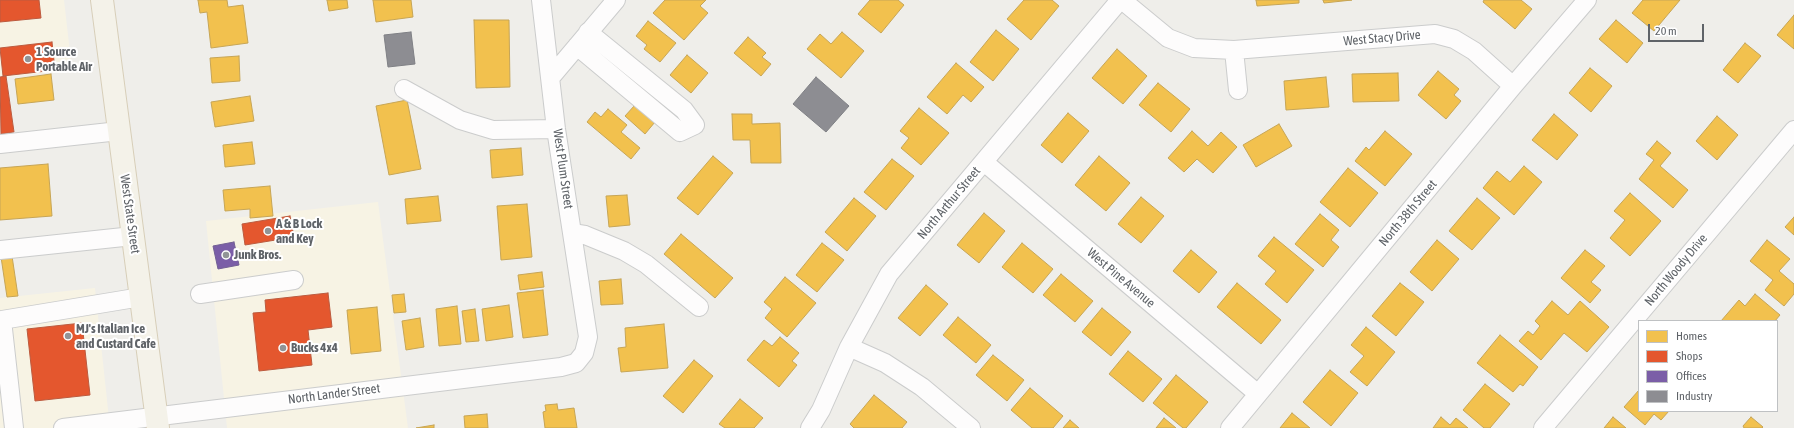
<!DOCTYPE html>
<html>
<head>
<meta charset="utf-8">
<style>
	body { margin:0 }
	#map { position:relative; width:1794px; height:428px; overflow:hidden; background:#efeeea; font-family:"Asap Condensed",sans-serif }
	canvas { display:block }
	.legend { position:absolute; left:1638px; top:320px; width:140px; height:92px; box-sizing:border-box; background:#fff; border:1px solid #bfc1c3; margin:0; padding:5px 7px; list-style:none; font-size:12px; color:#5f6368 }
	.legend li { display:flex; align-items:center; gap:8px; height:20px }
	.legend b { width:20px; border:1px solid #bfc1c3 }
	.scale { position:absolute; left:1648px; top:24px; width:56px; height:18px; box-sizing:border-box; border:2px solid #5f6368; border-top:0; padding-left:5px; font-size:12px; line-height:14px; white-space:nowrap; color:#5f6368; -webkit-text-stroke:3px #fff; paint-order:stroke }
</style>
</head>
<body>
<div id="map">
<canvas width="1794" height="428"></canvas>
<ul class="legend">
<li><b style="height:11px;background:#f2c14e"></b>Homes</li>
<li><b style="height:11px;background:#e4572e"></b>Shops</li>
<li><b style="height:11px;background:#7b5ea7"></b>Offices</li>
<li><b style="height:11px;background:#8d8d92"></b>Industry</li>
</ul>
<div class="scale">20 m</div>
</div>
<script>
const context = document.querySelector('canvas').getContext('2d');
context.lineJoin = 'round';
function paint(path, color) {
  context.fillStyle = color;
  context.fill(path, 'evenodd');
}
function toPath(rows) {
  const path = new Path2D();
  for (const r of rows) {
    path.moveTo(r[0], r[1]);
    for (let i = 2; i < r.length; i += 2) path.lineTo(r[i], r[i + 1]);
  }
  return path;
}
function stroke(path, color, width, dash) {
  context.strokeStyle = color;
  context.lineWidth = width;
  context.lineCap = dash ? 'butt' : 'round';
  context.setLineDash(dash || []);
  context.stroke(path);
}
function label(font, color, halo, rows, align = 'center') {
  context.font = font + ' "Asap Condensed",sans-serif';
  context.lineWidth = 4;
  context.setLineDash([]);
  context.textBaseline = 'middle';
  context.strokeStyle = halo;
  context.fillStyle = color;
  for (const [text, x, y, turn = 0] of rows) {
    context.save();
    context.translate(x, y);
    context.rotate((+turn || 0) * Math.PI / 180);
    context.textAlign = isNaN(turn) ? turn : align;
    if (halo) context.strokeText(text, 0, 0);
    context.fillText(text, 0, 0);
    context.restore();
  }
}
const commercial = toPath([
	[0,0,64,0,72,70,0,78],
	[378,202,408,428,227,428,206,221],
	[95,288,110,428,0,428,0,298]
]);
const homes = toPath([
	[198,0,227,0,228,7,243,5,248,43,211,48,207,12,200,13,198,0],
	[327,0,347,0,348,8,329,11,327,0],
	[373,0,411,0,413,17,376,22,373,0],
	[665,0,706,0,700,6,708,13,684,40,653,13,665,0],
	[870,0,898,0,904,5,881,33,858,14,870,0],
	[1024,0,1052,0,1059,6,1031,40,1007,19,1024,0],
	[1256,0,1299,0,1299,3,1257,6,1256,0],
	[1323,0,1352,0,1324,3,1323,0],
	[1484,0,1521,0,1532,9,1515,29,1483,2,1484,0],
	[1643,0,1680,0,1654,31,1632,13,1643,0],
	[1794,15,1794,49,1777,35,1794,15],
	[474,20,509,20,510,87,476,88,474,20],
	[1616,20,1643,43,1627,63,1599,39,1616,20],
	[648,21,676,43,660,62,644,49,647,45,636,36,648,21],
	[996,30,1019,49,993,81,970,62,996,30],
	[842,32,864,51,841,78,807,49,820,34,831,44,842,32],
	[748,37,766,53,762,57,771,64,761,76,734,53,748,37],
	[1745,43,1761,56,1738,83,1723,70,1745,43],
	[1117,49,1147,76,1123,104,1092,78,1117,49],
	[687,55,708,73,691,93,670,75,687,55],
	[239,56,240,81,212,83,210,58,239,56],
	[956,63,984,87,971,102,963,95,947,114,927,97,956,63],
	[1590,68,1612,86,1591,112,1569,93,1590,68],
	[1438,71,1459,89,1454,95,1461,101,1446,119,1418,95,1438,71],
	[1398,73,1399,101,1353,102,1352,74,1398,73],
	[51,74,54,100,18,104,15,79,51,74],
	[1326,77,1329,107,1286,110,1284,81,1326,77],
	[1158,83,1190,109,1171,132,1139,105,1158,83],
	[250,96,254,121,215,127,211,102,250,96],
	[407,100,421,169,389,175,376,106,407,100],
	[635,105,655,122,645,134,625,116,635,105],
	[919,108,949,133,921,165,901,148,909,138,900,131,919,108],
	[608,109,627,125,621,132,640,148,631,159,587,122,595,112,601,117,608,109],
	[1068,113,1089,131,1062,163,1041,145,1068,113],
	[732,114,752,114,752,124,780,123,781,163,751,163,750,140,733,140,732,114],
	[1554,114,1578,135,1557,160,1532,140,1554,114],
	[1717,116,1738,135,1717,160,1696,141,1717,116],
	[1279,124,1292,146,1256,167,1243,145,1279,124],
	[1192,131,1208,146,1221,132,1237,147,1213,173,1197,159,1184,172,1168,158,1192,131],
	[1385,131,1412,154,1385,186,1355,161,1366,147,1369,150,1385,131],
	[1657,141,1671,153,1660,166,1688,190,1673,208,1639,179,1654,160,1646,154,1657,141],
	[252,142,255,164,225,167,223,145,252,142],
	[521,148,523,175,492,178,490,150,521,148],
	[713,156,733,173,698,215,677,198,713,156],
	[1099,156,1130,183,1106,211,1075,185,1099,156],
	[892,159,914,176,886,210,864,192,892,159],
	[48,164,52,216,0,220,0,168,48,164],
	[1524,166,1542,182,1514,215,1483,188,1497,171,1510,182,1524,166],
	[1348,168,1378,193,1350,227,1320,202,1348,168],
	[270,186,273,216,250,218,250,209,225,211,223,190,270,186],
	[1630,193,1661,221,1630,256,1610,238,1625,220,1614,211,1630,193],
	[627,195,630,225,609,227,606,196,627,195],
	[438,196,441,221,407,224,405,199,438,196],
	[1141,197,1164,216,1141,243,1118,224,1141,197],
	[854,198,876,216,847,251,825,232,854,198],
	[1477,198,1500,218,1472,250,1449,231,1477,198],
	[527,204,532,257,501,260,497,206,527,204],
	[984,213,1005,231,979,263,957,245,984,213],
	[1320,214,1339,230,1331,240,1339,247,1323,267,1295,244,1320,214],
	[1794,217,1794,235,1785,227,1794,217],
	[681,234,733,278,715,298,664,254,681,234],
	[1274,237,1314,270,1287,303,1265,284,1276,271,1258,256,1274,237],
	[1437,240,1459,259,1432,291,1410,272,1437,240],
	[1767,240,1790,259,1779,271,1794,284,1794,294,1784,306,1765,290,1773,280,1750,261,1767,240],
	[822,243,844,260,817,292,796,275,822,243],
	[1022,243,1053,269,1033,293,1002,267,1022,243],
	[1191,250,1217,272,1199,293,1173,271,1191,250],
	[1585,250,1605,266,1591,282,1601,290,1590,303,1561,278,1585,250],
	[12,256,18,296,7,297,1,257,12,256],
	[542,272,544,287,520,290,518,275,542,272],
	[1061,274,1093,301,1075,322,1043,295,1061,274],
	[785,277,816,303,787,337,765,318,772,309,764,302,785,277],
	[621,279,623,304,601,305,599,281,621,279],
	[1237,283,1281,320,1261,344,1217,307,1237,283],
	[1400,283,1424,302,1396,336,1372,316,1400,283],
	[926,285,948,304,920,336,898,318,926,285],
	[543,290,548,335,523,338,517,293,543,290],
	[404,294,406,312,394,313,392,295,404,294],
	[1755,294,1780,315,1775,321,1721,321,1739,300,1745,306,1755,294],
	[1552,301,1568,315,1580,301,1609,327,1587,352,1564,333,1541,360,1519,341,1528,331,1533,335,1540,326,1535,321,1552,301],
	[509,305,513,337,486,341,482,309,509,305],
	[457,306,461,344,439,346,436,309,457,306],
	[377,307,381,351,351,354,347,310,377,307],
	[1102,308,1131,332,1111,356,1082,332,1102,308],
	[475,309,479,341,466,342,462,311,475,309],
	[958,317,991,345,976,363,943,335,958,317],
	[420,318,424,347,406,350,402,321,420,318],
	[664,324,668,368,621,372,618,348,626,347,625,328,664,324],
	[1366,327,1395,352,1367,386,1350,372,1364,356,1351,345,1366,327],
	[1500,335,1538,367,1523,386,1520,384,1513,392,1477,363,1500,335],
	[780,337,799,353,792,361,797,365,779,387,747,360,764,340,772,346,780,337],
	[1128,351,1162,379,1143,402,1109,374,1128,351],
	[993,355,1024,380,1007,401,976,375,993,355],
	[694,360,713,376,683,413,663,396,694,360],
	[1330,370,1358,393,1331,426,1303,402,1330,370],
	[1176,375,1208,402,1186,428,1183,428,1153,403,1176,375],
	[1485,384,1510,404,1490,428,1484,428,1463,410,1485,384],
	[1030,388,1063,416,1053,428,1032,428,1011,410,1030,388],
	[1639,390,1639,411,1669,411,1661,420,1654,414,1645,425,1624,407,1639,390],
	[874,395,907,422,902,428,854,428,850,424,874,395],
	[740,399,763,418,754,428,725,428,719,424,740,399],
	[557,404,558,410,574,408,577,428,545,428,543,412,546,411,545,405,557,404],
	[1292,413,1310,428,1280,428,1292,413],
	[487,414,488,428,465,428,464,416,487,414],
	[1441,417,1450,425,1456,418,1468,428,1433,428,1441,417],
	[1613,417,1626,428,1604,428,1613,417],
	[1751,417,1763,427,1762,428,1744,428,1743,426,1751,417],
	[1164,418,1176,428,1156,428,1164,418],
	[1070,420,1079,428,1063,428,1070,420],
	[434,425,434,428,416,428,434,425]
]);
const shops = toPath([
	[0,0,39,0,41,18,0,22,0,0],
	[52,42,55,70,3,76,0,48,52,42],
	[6,76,14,132,1,134,0,77,6,76],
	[290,216,294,237,245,245,242,224,290,216],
	[328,293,332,327,308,330,312,365,259,371,253,313,266,312,265,300,328,293],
	[82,323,90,395,35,401,27,329,82,323]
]);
const offices = toPath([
	[234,242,239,265,218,269,213,246,234,242]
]);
const industry = toPath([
	[411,32,415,64,388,67,384,35,411,32],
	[816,77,849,106,826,132,793,104,816,77]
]);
const minor = toPath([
	[1122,0,1168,38,1194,48,1234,50,1435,34,1454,39,1474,51,1513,86],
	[577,46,680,132,695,125,684,110,588,32],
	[1234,50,1238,90],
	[551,77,616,0],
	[404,89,460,120,493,130,556,129],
	[0,144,119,131],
	[984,162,1258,394],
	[572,233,585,235,624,251,646,264,699,307],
	[0,250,133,236],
	[200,294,294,280],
	[849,347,885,363,922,387,971,428],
	[14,428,2,320,141,297],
	[63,428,561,367,576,363,584,353,588,337,556,129,541,0],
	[810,428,821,410,849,347,889,274,1120,0],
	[1230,428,1513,86,1587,0],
	[1543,428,1794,130]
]);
const major = toPath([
	[102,0,158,428]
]);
const markers = [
	[28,59,4,"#919496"],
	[268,231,4,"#919496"],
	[226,255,4,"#919496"],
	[68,336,4,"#919496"],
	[283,348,4,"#919496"]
];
const streetNames = [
	["West Stacy Drive",1382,38,-5],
	["West Plum Street",563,169,82],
	["North Arthur Street",949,203,-50],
	["North 38th Street",1408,213,-50],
	["West State Street",130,214,82],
	["North Woody Drive",1676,270,-50],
	["West Pine Avenue",1121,278,40],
	["North Lander Street",334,394,-7]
];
const poiNames = [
	["1 Source",36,52],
	["Portable Air",36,67],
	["A & B Lock",276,224],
	["and Key",276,239],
	["Junk Bros.",234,255],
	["MJ's Italian Ice",76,329],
	["and Custard Cafe",76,344],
	["Bucks 4x4",291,348]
];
paint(commercial, '#f7f3e4');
paint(homes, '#f2c14e');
stroke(homes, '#c6a556', 1);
paint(shops, '#e4572e');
stroke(shops, '#bc5b3f', 1);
paint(offices, '#7b5ea7');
stroke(offices, '#736094', 1);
paint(industry, '#8d8d92');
stroke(industry, '#7f8085', 1);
stroke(minor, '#cbcccc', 20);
stroke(major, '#d7ceb8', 24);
stroke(minor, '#fdfcfc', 18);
stroke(major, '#f4f2e9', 22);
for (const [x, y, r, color] of markers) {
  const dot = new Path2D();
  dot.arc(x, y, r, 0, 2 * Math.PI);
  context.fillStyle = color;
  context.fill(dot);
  stroke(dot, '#fff', 1.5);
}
label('13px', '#5f6368', '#fff', streetNames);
label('bold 13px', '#5f6368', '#fff', poiNames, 'left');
</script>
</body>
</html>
